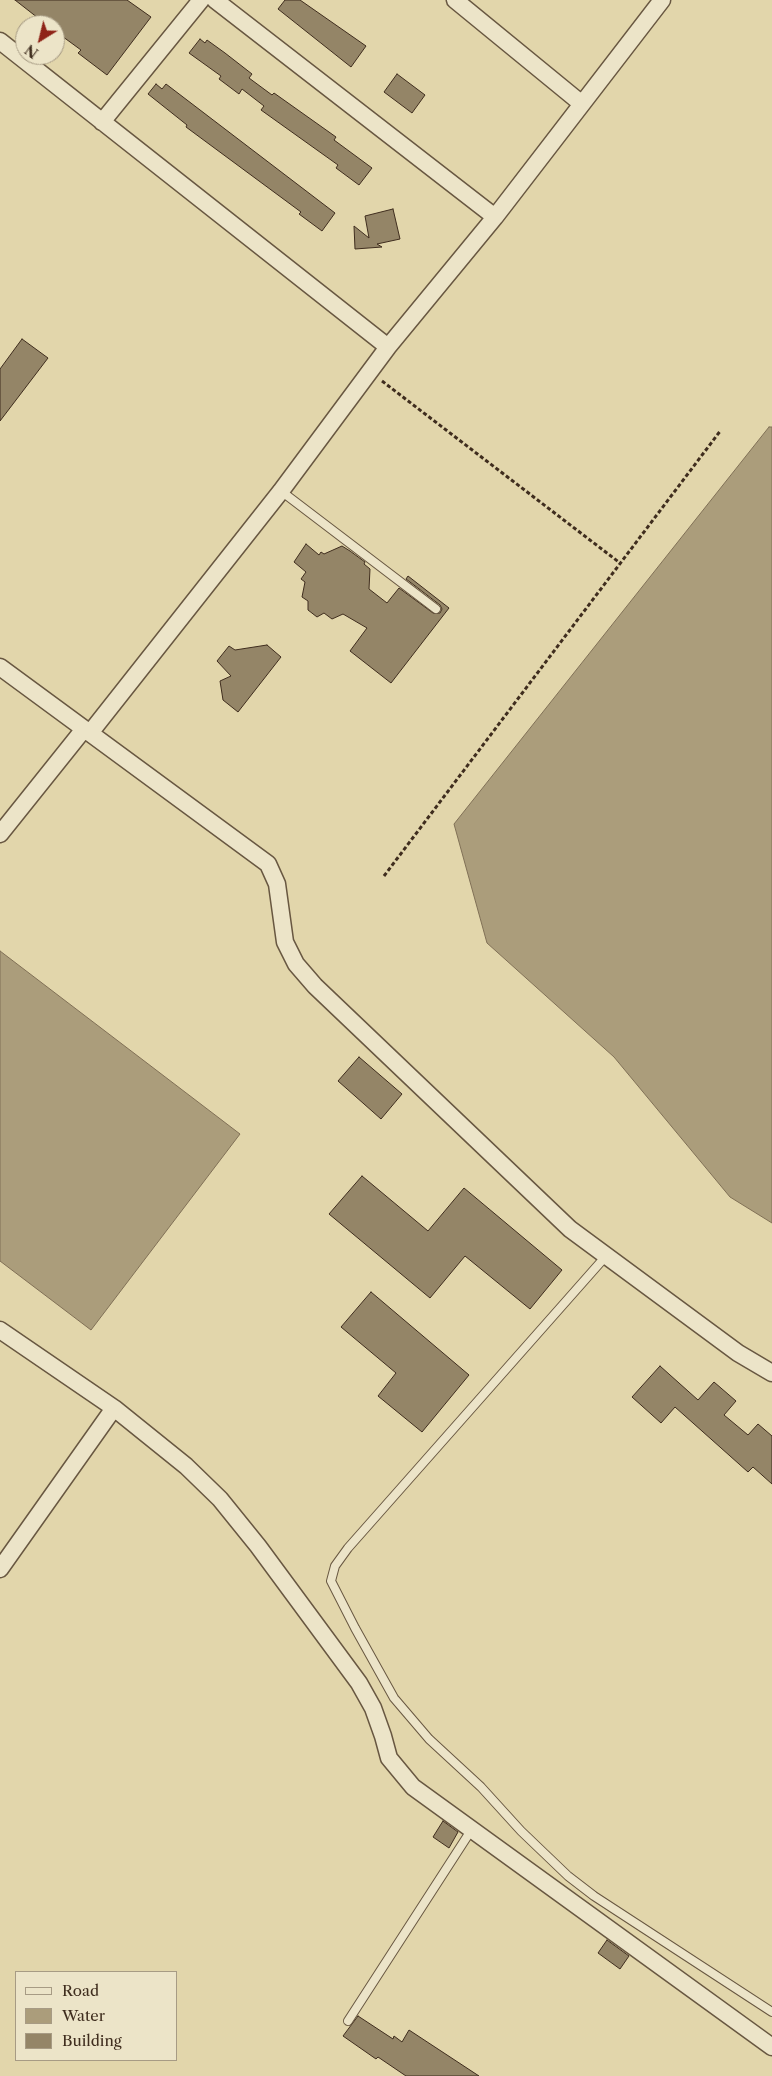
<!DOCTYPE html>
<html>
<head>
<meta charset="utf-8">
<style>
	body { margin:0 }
	#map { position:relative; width:772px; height:2076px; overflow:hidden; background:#e2d6ab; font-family:"Libre Caslon Text",serif }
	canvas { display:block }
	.legend { position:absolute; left:15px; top:1971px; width:162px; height:90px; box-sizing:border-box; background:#ece4c8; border:1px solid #a79b84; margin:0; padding:6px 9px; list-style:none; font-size:15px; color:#3f2d1e }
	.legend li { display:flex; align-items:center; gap:10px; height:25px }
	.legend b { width:25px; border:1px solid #a79b84 }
	.north { position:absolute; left:15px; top:15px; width:50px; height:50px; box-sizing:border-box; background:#ece4c8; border:1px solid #a79b84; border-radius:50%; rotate:216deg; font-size:14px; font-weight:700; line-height:20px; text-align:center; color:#3f2d1e }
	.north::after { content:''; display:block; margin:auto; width:18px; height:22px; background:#8f2418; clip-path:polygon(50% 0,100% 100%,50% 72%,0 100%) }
</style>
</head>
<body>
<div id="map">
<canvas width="772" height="2076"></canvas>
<ul class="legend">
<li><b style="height:6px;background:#ece4c8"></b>Road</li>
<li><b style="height:14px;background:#ab9d7b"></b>Water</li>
<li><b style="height:14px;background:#948567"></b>Building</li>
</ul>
<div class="north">N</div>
</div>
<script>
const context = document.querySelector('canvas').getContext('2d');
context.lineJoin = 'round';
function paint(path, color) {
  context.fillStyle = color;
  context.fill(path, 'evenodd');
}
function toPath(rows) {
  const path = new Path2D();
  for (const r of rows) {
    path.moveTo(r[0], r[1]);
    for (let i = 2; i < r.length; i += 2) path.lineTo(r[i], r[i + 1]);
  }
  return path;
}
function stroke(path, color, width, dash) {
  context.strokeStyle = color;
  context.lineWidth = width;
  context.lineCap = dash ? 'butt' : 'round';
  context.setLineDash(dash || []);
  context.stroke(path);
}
const water = toPath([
	[769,427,772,427,772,1223,730,1197,614,1057,487,943,454,824,769,427],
	[0,951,240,1134,91,1330,0,1261,0,951]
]);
const building = toPath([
	[15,0,127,0,151,17,107,75,78,53,81,50,55,31,55,25,47,25,15,0],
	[285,0,300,0,366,46,351,67,278,9,285,0],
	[200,39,205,43,207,40,225,53,252,74,249,78,272,95,274,93,336,137,334,140,372,168,359,185,336,168,338,165,261,110,264,106,242,89,239,94,219,79,221,76,189,53,200,39],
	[397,74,425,95,412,113,384,92,397,74],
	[156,84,162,89,166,84,335,213,322,231,299,214,301,212,186,127,187,125,148,94,156,84],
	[393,209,400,239,377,244,382,247,355,249,354,226,369,238,365,216,393,209],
	[22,339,48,358,0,421,0,369,22,339],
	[306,544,319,555,321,552,324,554,342,546,350,551,365,562,364,564,370,569,369,589,387,603,399,588,433,613,440,613,442,609,440,605,406,579,408,576,449,608,391,683,350,651,367,628,343,614,332,619,324,613,317,617,308,610,308,601,302,597,305,582,301,579,306,572,294,562,306,544],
	[267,645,281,657,238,712,223,700,220,681,231,676,217,661,229,646,235,650,267,645],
	[359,1057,402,1094,381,1119,338,1081,359,1057],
	[362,1176,428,1231,464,1188,562,1270,530,1309,465,1256,430,1298,329,1214,362,1176],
	[371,1292,469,1375,422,1432,378,1396,396,1373,341,1327,371,1292],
	[660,1366,698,1400,714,1382,736,1401,724,1415,748,1435,758,1424,772,1436,772,1484,753,1467,748,1472,675,1407,661,1423,632,1397,660,1366],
	[443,1821,458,1832,449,1848,433,1837,443,1821],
	[607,1940,629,1956,620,1969,598,1953,607,1940],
	[358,2016,393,2039,394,2036,402,2042,409,2030,479,2076,406,2076,378,2057,376,2059,343,2036,358,2016]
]);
const path = toPath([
	[382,381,620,563],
	[384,876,721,430]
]);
const service = toPath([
	[281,491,436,609],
	[606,1256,348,1548,335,1566,331,1581,355,1628,394,1698,429,1739,481,1787,521,1831,568,1876,594,1896,772,2012],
	[348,2021,472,1829]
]);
const minor = toPath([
	[215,0,495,217],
	[455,0,582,104],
	[0,41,388,347],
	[102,122,201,0],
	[0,667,268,864,277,884,285,942,296,964,315,986,570,1229,738,1353,772,1373],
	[90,733,281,491,388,347,495,217,662,0],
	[0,834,84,729],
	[0,1330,114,1408,186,1466,220,1499,258,1546,359,1683,373,1708,383,1736,389,1758,413,1787,772,2047],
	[0,1569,114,1408]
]);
paint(water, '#ab9d7b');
stroke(water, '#807056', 1);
paint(building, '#948567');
stroke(building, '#3f2d1e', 1);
stroke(service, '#685741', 10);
stroke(minor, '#685741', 19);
stroke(path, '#3f2d1e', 3, [4, 2.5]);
stroke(service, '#ece4c8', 8);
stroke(minor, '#ece4c8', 16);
</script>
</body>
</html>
